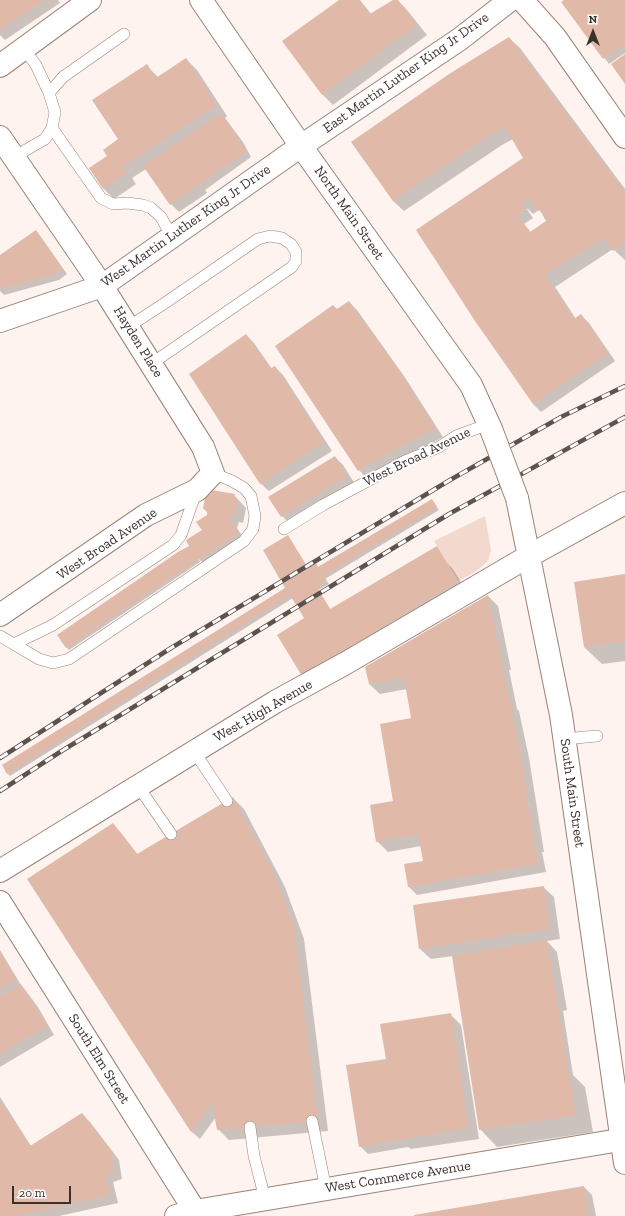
<!DOCTYPE html>
<html>
<head>
<meta charset="utf-8">
<style>
	body { margin:0 }
	#map { position:relative; width:625px; height:1216px; overflow:hidden; background:#fef3ee; font-family:"Zilla Slab",serif }
	canvas { display:block }
	.north { position:absolute; left:573px; top:12px; width:40px; height:40px; -webkit-text-stroke:3px #fff; paint-order:stroke; rotate:0deg; font-size:11px; font-weight:700; line-height:16px; text-align:center; color:#3b302c }
	.north::after { content:''; display:block; margin:auto; width:14px; height:18px; background:#3b302c; clip-path:polygon(50% 0,100% 100%,50% 72%,0 100%) }
	.scale { position:absolute; left:12px; top:1186px; width:59px; height:18px; box-sizing:border-box; border:2px solid #3b302c; border-top:0; padding-left:5px; font-size:12px; line-height:14px; white-space:nowrap; color:#3b302c; -webkit-text-stroke:3px #fff; paint-order:stroke }
</style>
</head>
<body>
<div id="map">
<canvas width="625" height="1216"></canvas>
<div class="north">N</div>
<div class="scale">20 m</div>
</div>
<script>
const context = document.querySelector('canvas').getContext('2d');
context.lineJoin = 'round';
function paint(path, color) {
  context.fillStyle = color;
  context.fill(path, 'evenodd');
}
function toPath(rows) {
  const path = new Path2D();
  for (const r of rows) {
    path.moveTo(r[0], r[1]);
    for (let i = 2; i < r.length; i += 2) path.lineTo(r[i], r[i + 1]);
  }
  return path;
}
function stroke(path, color, width, dash) {
  context.strokeStyle = color;
  context.lineWidth = width;
  context.lineCap = dash ? 'butt' : 'round';
  context.setLineDash(dash || []);
  context.stroke(path);
}
function label(font, color, halo, rows, align = 'center') {
  context.font = font + ' "Zilla Slab",serif';
  context.lineWidth = 3.5;
  context.setLineDash([]);
  context.textBaseline = 'middle';
  context.strokeStyle = halo;
  context.fillStyle = color;
  for (const [text, x, y, turn = 0] of rows) {
    context.save();
    context.translate(x, y);
    context.rotate((+turn || 0) * Math.PI / 180);
    context.textAlign = isNaN(turn) ? turn : align;
    if (halo) context.strokeText(text, 0, 0);
    context.fillText(text, 0, 0);
    context.restore();
  }
}
const green = toPath([
	[485,516,491,550,488,561,475,572,458,581,434,541]
]);
const shadow = toPath([
	[0,0,58,0,60,3,5,40,0,35],
	[341,0,360,0,372,15,394,0,397,0,407,10,427,35,333,105,323,95,283,41],
	[566,0,625,0,625,53,609,64,562,2],
	[509,38,520,48,625,189,625,260,613,249,555,287,576,319,581,315,589,323,615,361,541,412,533,404,548,222,544,215,539,210,533,214,528,209,527,209,533,218,524,224,530,231,452,284,525,158,513,139,502,145,404,211,393,201,353,142],
	[186,59,197,70,227,116,225,118,243,142,251,157,205,190,207,193,179,212,171,204,146,169,132,178,136,184,114,199,103,188,108,156,119,140,146,65,158,77],
	[36,231,41,237,67,274,59,280,4,295,0,291,0,256],
	[349,302,357,310,404,376,443,437,367,479,359,470,276,346],
	[246,335,254,343,272,369,275,367,283,375,332,451,269,491,260,483],
	[335,457,343,465,355,484,290,524,282,516],
	[234,495,246,508,243,523,239,522,237,528,246,542,207,567,198,558,200,562,69,650,67,648,58,635,189,547,203,530,208,513,204,509],
	[432,500,439,510,325,579,329,584,318,590,331,610,447,563,452,568,466,590,306,678,306,619,293,598,10,776,8,774,3,766,287,588,309,569,316,564,318,567],
	[625,575,625,661,602,664,584,647],
	[488,596,498,606,511,670,509,670,517,709,519,711,529,758,544,852,542,852,546,872,417,895,409,887,424,862,421,846,388,852,377,841,394,802,412,719,407,689,380,694,369,684],
	[233,798,244,809,285,887,304,939,328,1131,229,1140,218,1129,216,1117,200,1139,192,1132,29,879,113,825,121,833,138,855],
	[543,887,554,897,560,939,547,941,557,952,567,1010,563,1011,573,1075,585,1087,593,1132,497,1147,480,1129,453,956,431,959,420,949],
	[0,950,21,985,26,991,38,1007,54,1035,0,1067],
	[450,1014,461,1025,479,1139,411,1149,408,1147,368,1154,360,1146,387,1060],
	[0,1097,31,1146,81,1114,90,1122,119,1160,122,1179,113,1182,118,1203,59,1216,0,1216],
	[584,1187,592,1195,596,1216,415,1216]
]);
const building = toPath([
	[0,0,44,0,0,30],
	[339,0,359,0,370,14,393,0,398,0,418,24,322,95,282,41],
	[564,0,625,0,625,44,603,59,561,2],
	[509,37,625,192,625,243,613,251,604,238,545,275,574,319,581,314,608,353,533,404,475,321,416,230,523,158,509,134,503,128,491,134,393,201,351,142,449,74],
	[529,199,538,211,540,210,546,221,530,232,517,215,526,209,522,204],
	[625,54,625,84,611,64],
	[186,58,217,105,122,167,126,173,103,189,89,168,107,156,103,150,118,139,92,100,147,64,156,78],
	[221,113,247,151,170,205,143,166],
	[36,230,62,268,53,275,0,289,0,255],
	[349,301,396,366,435,428,358,471,275,346,333,305,337,309],
	[246,334,271,368,275,366,324,442,260,484,189,374],
	[335,456,347,476,281,517,268,497],
	[211,490,235,494,234,498,238,499,235,515,231,514,230,519,239,533,66,648,57,635,178,552,189,546,186,540,202,530,196,522,207,515,207,510,203,509,206,493,211,494],
	[432,499,437,507,324,576,327,581,317,587,330,609,437,546,458,581,302,676,277,635,304,618,290,595,7,774,2,765,285,588,263,550,288,535,308,568,316,563,318,567],
	[625,574,625,641,584,647,574,582],
	[488,595,519,747,538,864,408,887,404,864,423,861,418,834,376,842,370,805,393,801,380,724,411,718,404,678,369,684,365,667],
	[233,797,275,876,294,927,318,1121,217,1130,212,1103,191,1132,27,879,113,823,137,854],
	[544,886,550,929,419,949,413,905],
	[547,940,576,1115,479,1130,452,956],
	[0,952,17,979,0,989],
	[21,984,47,1026,0,1054,0,997],
	[451,1013,469,1128,359,1147,346,1065,386,1059,380,1024],
	[0,1100,30,1146,82,1113,111,1150,114,1171,106,1174,110,1195,16,1216,0,1216],
	[584,1186,589,1216,414,1216,414,1215]
]);
const lane = toPath([
	[49,93,63,77,124,34],
	[52,128,101,198,113,204,127,203,143,205,151,208,161,217,172,237],
	[14,157,45,139,52,128,55,112,49,93,36,65,24,49],
	[128,327,165,303,258,239,270,236,282,238,291,244,296,252,296,261,292,267,151,364],
	[284,529,323,505,405,461,439,447,456,436,489,424],
	[0,636,39,659,53,663,69,659,244,541,253,529,255,516,251,496,244,488,232,481,213,473],
	[14,644,53,625,173,545,181,535,197,490],
	[564,739,597,736],
	[194,751,227,801],
	[138,786,171,834],
	[312,1121,326,1189],
	[250,1127,254,1156,265,1199]
]);
const street = toPath([
	[176,1216,195,1211,625,1139]
]);
const secondary = toPath([
	[522,0,555,37,625,137],
	[0,66,90,0],
	[0,137,102,286,203,447,213,473,197,490,146,515,0,615],
	[0,321,102,286,301,146,460,39,510,0],
	[0,871,275,702,346,663,529,556,625,503],
	[0,902,195,1211,197,1216]
]);
const primary = toPath([
	[201,0,301,146,471,385,491,429],
	[517,498,561,715,625,1163]
]);
const rail = toPath([
	[0,758,171,648,450,480,561,417,625,386],
	[0,791,60,752,449,514,625,417]
]);
const primaryBridge = toPath([
	[491,429,517,498]
]);
const streetNames = [
	["East Martin Luther King Jr Drive",406,73,-35],
	["North Main Street",349,213,55],
	["West Martin Luther King Jr Drive",186,226,-35],
	["Hayden Place",138,342,58],
	["West Broad Avenue",417,457,-26],
	["West Broad Avenue",107,544,-34],
	["West High Avenue",263,711,-30],
	["South Main Street",572,793,82],
	["South Elm Street",99,1059,58],
	["West Commerce Avenue",398,1177,-9]
];
paint(green, '#f2d8cd');
paint(shadow, '#0003');
paint(building, '#e0b9a9');
stroke(lane, '#9b8378', 12);
stroke(street, '#9b8378', 24);
stroke(secondary, '#9b8378', 24);
stroke(primary, '#9b8378', 24);
stroke(lane, '#fff', 11);
stroke(street, '#fff', 22);
stroke(secondary, '#fff', 22);
stroke(primary, '#fff', 22);
stroke(rail, '#5d524e', 4.5);
stroke(rail, '#fff', 3, [9]);
stroke(primaryBridge, '#9b8378', 24, []);
stroke(primaryBridge, '#fff', 22);
label('14px', '#3b302c', '#fff', streetNames);
</script>
</body>
</html>
